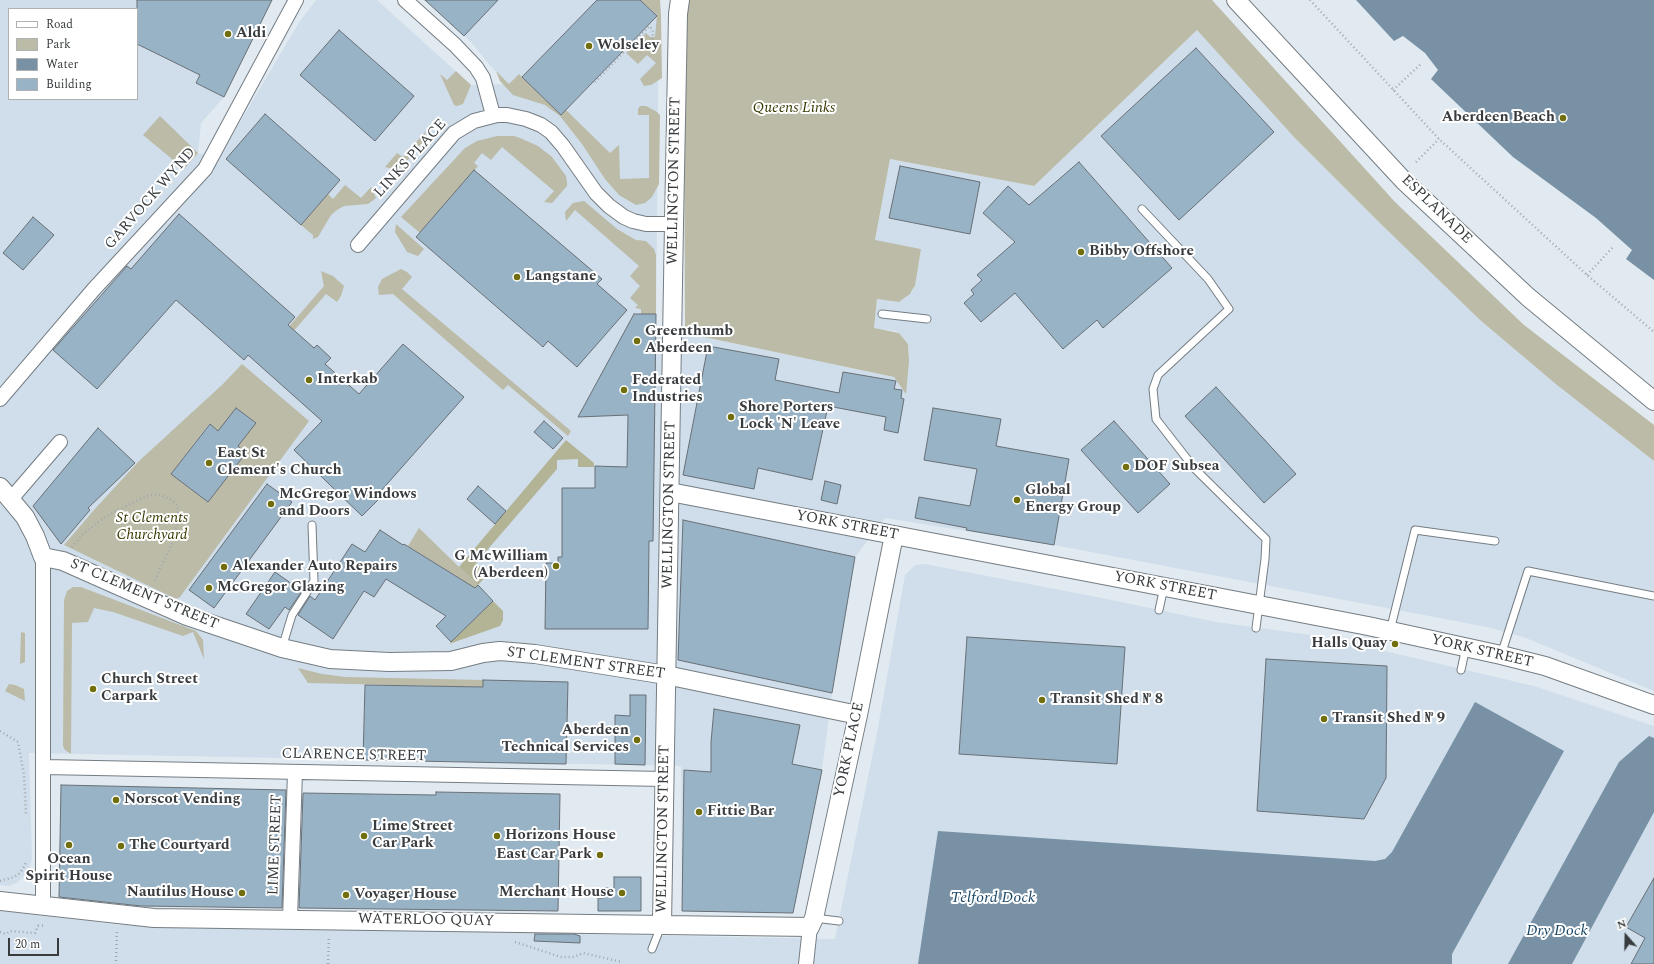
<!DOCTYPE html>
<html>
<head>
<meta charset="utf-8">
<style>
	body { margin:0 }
	#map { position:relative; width:1654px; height:964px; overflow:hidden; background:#e1eaf1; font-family:Spectral,serif }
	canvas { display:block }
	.legend { position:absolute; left:8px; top:8px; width:130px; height:92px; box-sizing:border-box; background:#fff; border:1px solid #afb1b2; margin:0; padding:5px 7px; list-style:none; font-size:12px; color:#383c3e }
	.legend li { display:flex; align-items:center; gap:8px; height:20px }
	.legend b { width:20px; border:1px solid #afb1b2 }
	.north { position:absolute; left:1606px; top:916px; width:40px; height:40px; -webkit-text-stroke:3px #fff; paint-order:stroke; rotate:340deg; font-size:11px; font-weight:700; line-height:16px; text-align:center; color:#383c3e }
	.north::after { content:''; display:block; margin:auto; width:14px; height:18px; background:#383c3e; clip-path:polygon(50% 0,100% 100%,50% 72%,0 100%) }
	.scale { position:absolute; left:8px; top:938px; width:51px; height:18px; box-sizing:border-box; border:2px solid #383c3e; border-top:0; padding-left:5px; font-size:12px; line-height:14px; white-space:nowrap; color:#383c3e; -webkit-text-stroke:3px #fff; paint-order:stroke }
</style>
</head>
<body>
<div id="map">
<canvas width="1654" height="964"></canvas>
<ul class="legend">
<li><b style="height:5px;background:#fff"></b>Road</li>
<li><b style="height:11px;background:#bbbba7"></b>Park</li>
<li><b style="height:11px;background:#7891a4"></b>Water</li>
<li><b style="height:11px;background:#98b2c6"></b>Building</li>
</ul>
<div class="north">N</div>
<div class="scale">20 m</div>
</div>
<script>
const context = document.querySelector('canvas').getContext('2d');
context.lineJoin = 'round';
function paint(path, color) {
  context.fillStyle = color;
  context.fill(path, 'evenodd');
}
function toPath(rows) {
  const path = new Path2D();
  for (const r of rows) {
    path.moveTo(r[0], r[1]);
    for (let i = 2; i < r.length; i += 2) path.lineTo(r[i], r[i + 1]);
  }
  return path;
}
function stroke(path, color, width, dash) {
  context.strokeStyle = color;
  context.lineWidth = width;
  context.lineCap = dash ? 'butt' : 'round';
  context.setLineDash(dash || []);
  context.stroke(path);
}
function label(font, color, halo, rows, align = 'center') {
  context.font = font + ' Spectral,serif';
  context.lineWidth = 4;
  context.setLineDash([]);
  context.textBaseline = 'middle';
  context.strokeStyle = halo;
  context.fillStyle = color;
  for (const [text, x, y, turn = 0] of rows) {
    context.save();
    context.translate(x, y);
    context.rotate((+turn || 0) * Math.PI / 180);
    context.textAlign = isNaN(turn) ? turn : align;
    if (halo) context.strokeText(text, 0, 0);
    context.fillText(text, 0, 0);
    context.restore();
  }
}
const built = toPath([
	[0,0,272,0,224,97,201,123,198,153,219,157,300,21,316,0,377,0,471,85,509,84,493,69,471,42,425,0,659,0,656,327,894,377,909,354,908,344,899,333,896,331,874,329,877,299,899,302,910,294,915,286,921,249,875,241,890,159,1034,186,1197,30,1293,136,1384,227,1480,320,1557,385,1654,461,1654,691,1526,638,1487,627,1054,545,885,518,855,557,832,693,822,770,793,913,682,911,681,766,29,753,32,859,29,870,18,882,9,886,0,885],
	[9,9,137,9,137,99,9,99],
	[925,564,1107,599,1216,622,1311,635,1355,644,1534,686,1654,726,1654,964,0,964,0,911,122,925,835,939,877,733,905,575,915,565]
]);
const green = toPath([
	[640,0,660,0,661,16,662,78,651,85,644,86,640,79,656,63,647,55,638,64,626,53,646,33,650,37,655,37,657,15],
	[687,0,1212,0,1395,202,1524,325,1654,425,1654,461,1557,385,1480,320,1384,227,1293,136,1197,30,1034,186,890,159,875,240,921,249,915,286,912,290,910,294,899,302,877,299,874,328,899,333,908,344,909,361,906,394,894,377,685,333,684,89],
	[456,71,471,85,463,104,457,106,454,105,440,74,447,80],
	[496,71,509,84,519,74,561,115,566,110,610,153,619,145,620,179,649,178,649,115,638,115,638,109,640,106,646,106,657,112,660,115,659,184,652,197,645,203,636,205,619,195,605,179,582,144,560,116,545,105,513,95,500,81],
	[160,116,198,153,184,169,143,135],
	[426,131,423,142,402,167,393,169,385,167,397,153,403,157],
	[497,136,514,136,520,138,538,146,552,157,566,176,567,182,567,186,552,203,544,202,554,191,502,147,491,160,482,153,474,163,478,166,420,233,401,217,465,148,477,141],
	[345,185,361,198,371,187,376,198,368,204,344,206,337,210,331,215,318,237,313,239,313,235,301,225,328,194,333,199],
	[584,201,617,229,636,240,646,241,654,249,656,255,656,314,641,314,641,309,635,308,638,305,630,298,640,286,630,276,639,266,575,210,566,221,565,212,573,203],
	[396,224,424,249,418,256,407,252,395,232],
	[401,269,407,272,412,277,402,289,571,431,568,436,508,385,503,390,393,294,379,295,378,287,382,279],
	[321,271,333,276,344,286,341,296,337,302,326,294,291,334,286,330,324,286],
	[242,364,309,421,180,597,176,599,64,545,94,510,139,461,223,384],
	[236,408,256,423,245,437,236,445,246,453,208,502,171,474,209,424,220,432],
	[419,528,459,567,478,585,475,588,408,546],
	[73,587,81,587,196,631,203,640,204,659,193,632,183,636,113,612,94,608,88,622,72,623,71,754,65,750,63,746,64,600,67,591],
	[21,632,25,633,25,662,20,664],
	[298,668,322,674,346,677,483,680,483,687,308,683],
	[9,684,15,685,24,689,25,701,5,691]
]);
const forest = toPath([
	[566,440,594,463,594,467,578,467,578,459,557,460,557,469,476,563,488,574,478,585,459,567],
	[493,601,503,611,503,620,500,626,449,644]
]);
const water = toPath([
	[1356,0,1654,0,1654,280,1626,259,1632,250,1596,218,1513,157,1431,79,1438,70,1425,53,1403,36,1394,41],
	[1475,702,1564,751,1452,954,1452,964,918,964,938,831,1375,861,1385,859,1392,852],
	[1649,736,1654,738,1654,812,1572,964,1508,964,1619,762]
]);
const building = toPath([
	[137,0,272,0,224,97,196,83,200,75,137,44,137,0],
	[425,0,498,0,464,36,425,0],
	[597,0,640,0,657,16,561,115,522,77,597,0],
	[339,30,414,96,375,141,300,75,339,30],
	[1196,48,1274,132,1179,220,1101,136,1196,48],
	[265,114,340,180,301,225,226,159,265,114],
	[1079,162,1172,268,1103,328,1097,320,1063,349,1015,293,981,322,964,303,974,294,971,290,982,280,977,275,1015,242,983,213,1008,186,1029,205,1079,162],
	[900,166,980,182,970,234,889,218,900,166],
	[474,170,602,279,597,284,627,310,577,367,548,341,543,347,416,237,474,170],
	[179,214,295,317,288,325,314,348,317,345,331,358,325,364,359,394,403,344,464,397,380,492,383,495,362,516,294,450,322,421,248,355,244,360,176,300,97,389,53,350,127,266,131,269,179,214],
	[33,217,54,235,23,270,3,253,33,217],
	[634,314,656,314,653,541,649,541,648,629,545,629,546,563,558,563,558,557,562,557,562,488,595,488,595,466,627,467,628,415,578,417,634,314],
	[708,346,779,359,775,380,839,393,843,372,896,381,894,389,902,390,901,398,904,399,898,433,884,430,886,417,828,406,812,480,758,468,754,489,683,475,708,346],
	[1216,387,1296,474,1264,503,1185,416,1216,387],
	[236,408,256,423,238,446,246,453,208,502,171,474,210,424,218,431,236,408],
	[933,408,1001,419,996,446,1069,459,1054,545,966,530,967,528,915,518,919,497,970,506,977,469,924,460,933,408],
	[544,421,563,438,553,449,534,432,544,421],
	[1114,421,1170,484,1138,513,1081,450,1114,421],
	[98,428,135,463,88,508,90,510,61,544,33,506,98,428],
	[825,481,841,485,837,504,821,500,825,481],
	[267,484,292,502,214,608,189,590,267,484],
	[478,486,506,511,495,524,467,499,478,486],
	[683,520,855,557,832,693,678,660,683,520],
	[380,530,403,545,404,544,475,588,478,585,493,601,451,642,436,626,446,616,386,579,374,597,364,591,333,639,298,615,310,596,315,600,352,544,365,552,380,530],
	[275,572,302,591,289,610,285,607,269,629,246,614,275,572],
	[967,637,1125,647,1117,764,959,754,967,637],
	[1266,659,1387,666,1386,778,1364,819,1257,811,1266,659],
	[483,680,568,682,566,764,363,760,365,685,483,687,483,680],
	[630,695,646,695,645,765,615,764,615,715,630,716,630,695],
	[714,709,800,725,792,764,822,770,793,913,682,911,684,770,711,772,711,742,714,709],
	[61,785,286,790,282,908,141,906,59,897,61,785],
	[436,792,560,794,558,911,299,908,303,793,436,795,436,792],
	[614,877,641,877,641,911,598,911,598,898,604,898,604,888,614,888,614,877],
	[1654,878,1654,964,1631,964,1645,938,1626,927,1654,878],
	[535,934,574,934,580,936,580,943,534,941,535,934]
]);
const path = toPath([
	[1310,0,1439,139,1587,275,1654,332],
	[595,82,649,26,653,30,652,46,661,46],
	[1393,90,1421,64],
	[1416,162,1439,139],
	[1587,275,1614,246],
	[72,547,83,534,105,517,140,499,151,495,161,495,172,500,177,505,178,511,174,539,154,582],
	[0,731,18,742,24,775,26,814],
	[0,881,14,877,20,873,25,865,26,861],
	[0,932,6,934,10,931,35,933,38,926,45,925],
	[515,942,561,957,574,957,583,953,622,962],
	[116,961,117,930],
	[328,964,329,936]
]);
const service = toPath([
	[1142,209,1208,279,1229,309,1158,375,1153,389,1156,419,1195,469,1266,539,1265,559,1256,628],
	[882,314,927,319],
	[1159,610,1164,587],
	[1390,631,1415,530,1495,541],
	[282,648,292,615,314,581,312,525],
	[1501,655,1528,571,1654,596],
	[1461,670,1466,647],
	[814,918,839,921],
	[652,949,661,926]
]);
const minor = toPath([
	[405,0,455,45,476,67,483,78,493,115],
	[358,245,454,133,474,121,497,115,507,115,526,119,541,125,551,132,563,146,596,193,609,206,624,217,633,221,646,224,674,224],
	[0,399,94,289,205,169,296,0],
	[11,499,60,442],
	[43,557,43,906],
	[44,767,664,779],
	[290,919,295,772],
	[806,964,810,927]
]);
const tertiary = toPath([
	[1236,0,1404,181,1528,297,1654,401],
	[0,487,25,517,35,536,43,557,63,561,187,616,282,648,330,659,389,662,451,661,483,653,500,651,535,654,666,675,858,715],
	[670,492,1368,626,1501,655,1545,666,1654,705],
	[0,901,154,918,810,927,814,918,858,715,894,535],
	[662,924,674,224,678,14,680,0]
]);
const markers = [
	[228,34,4,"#716e0e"],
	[589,46,4,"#716e0e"],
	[1563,118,4,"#716e0e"],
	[1081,252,4,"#716e0e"],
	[517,277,4,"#716e0e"],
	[637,341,4,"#716e0e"],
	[309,380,4,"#716e0e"],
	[624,390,4,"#716e0e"],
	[731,417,4,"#716e0e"],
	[209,463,4,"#716e0e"],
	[1126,467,4,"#716e0e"],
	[1017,500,4,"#716e0e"],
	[271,504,4,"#716e0e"],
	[556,566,4,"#716e0e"],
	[224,567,4,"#716e0e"],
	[209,588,4,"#716e0e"],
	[1395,644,4,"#716e0e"],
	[93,689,4,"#716e0e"],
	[1042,700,4,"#716e0e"],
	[1324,719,4,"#716e0e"],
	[637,740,4,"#716e0e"],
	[116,800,4,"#716e0e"],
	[699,812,4,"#716e0e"],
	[364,836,4,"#716e0e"],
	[497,836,4,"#716e0e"],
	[69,845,4,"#716e0e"],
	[121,846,4,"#716e0e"],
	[600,855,4,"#716e0e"],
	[242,893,4,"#716e0e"],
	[622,893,4,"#716e0e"],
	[346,895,4,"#716e0e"]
];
const poiNames = [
	["Aldi",236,34],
	["Wolseley",597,46],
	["Aberdeen Beach",1555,118,"right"],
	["Bibby Offshore",1089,252],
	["Langstane",525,277],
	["Greenthumb",645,332],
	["Aberdeen",645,349],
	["Interkab",317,380],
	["Federated",632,381],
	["Industries",632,398],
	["Shore Porters",739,408],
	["Lock 'N' Leave",739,425],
	["East St",217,454],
	["Clement's Church",217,471],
	["DOF Subsea",1134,467],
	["Global",1025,491],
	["Energy Group",1025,508],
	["McGregor Windows",279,495],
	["and Doors",279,512],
	["G McWilliam",548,557,"right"],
	["(Aberdeen)",548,574,"right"],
	["Alexander Auto Repairs",232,567],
	["McGregor Glazing",217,588],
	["Halls Quay",1387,644,"right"],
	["Church Street",101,680],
	["Carpark",101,697],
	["Transit Shed № 8",1050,700],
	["Transit Shed № 9",1332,719],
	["Aberdeen",629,731,"right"],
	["Technical Services",629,748,"right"],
	["Norscot Vending",124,800],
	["Fittie Bar",707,812],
	["Lime Street",372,827],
	["Car Park",372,844],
	["Horizons House",505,836],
	["The Courtyard",129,846],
	["East Car Park",592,855,"right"],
	["Ocean",69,860,"center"],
	["Spirit House",69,877,"center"],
	["Nautilus House",234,893,"right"],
	["Merchant House",614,893,"right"],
	["Voyager House",354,895]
];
const parkNames = [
	["Queens Links",794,109],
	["St Clements",152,519],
	["Churchyard",152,536]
];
const streetNames = [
	["LINKS PLACE",411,159,-48],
	["WELLINGTON STREET",675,181,-89],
	["GARVOCK WYND",151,199,-49],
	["ESPLANADE",1436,210,44],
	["WELLINGTON STREET",670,505,-89],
	["YORK STREET",847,526,11],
	["YORK STREET",1165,587,11],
	["ST CLEMENT STREET",144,595,23],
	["YORK STREET",1482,652,13],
	["ST CLEMENT STREET",586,664,8],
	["YORK PLACE",850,750,-78],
	["CLARENCE STREET",354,756,1],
	["WELLINGTON STREET",664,829,-89],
	["LIME STREET",276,845,-88],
	["WATERLOO QUAY",426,921,1]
];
const waterNames = [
	["Telford Dock",993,899],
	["Dry Dock",1557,932]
];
paint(built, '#cfdeea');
paint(green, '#bbbba7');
paint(forest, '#b3b395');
paint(water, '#7891a4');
paint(building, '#98b2c6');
stroke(building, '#697076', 1);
stroke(service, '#757d83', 9);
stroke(minor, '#757d83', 16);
stroke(tertiary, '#757d83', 20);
stroke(path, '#a1a8ad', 2.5, [1, 3]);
stroke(service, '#fff', 7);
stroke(minor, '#fff', 14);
stroke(tertiary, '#fff', 18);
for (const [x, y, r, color] of markers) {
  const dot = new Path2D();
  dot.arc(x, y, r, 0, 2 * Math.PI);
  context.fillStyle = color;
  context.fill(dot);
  stroke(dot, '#fff', 1.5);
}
label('bold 15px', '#383c3e', '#fff', poiNames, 'left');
label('italic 15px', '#393700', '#fff', parkNames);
label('15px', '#383c3e', '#fff', streetNames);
label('italic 16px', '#1b4866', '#fff', waterNames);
</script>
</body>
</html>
